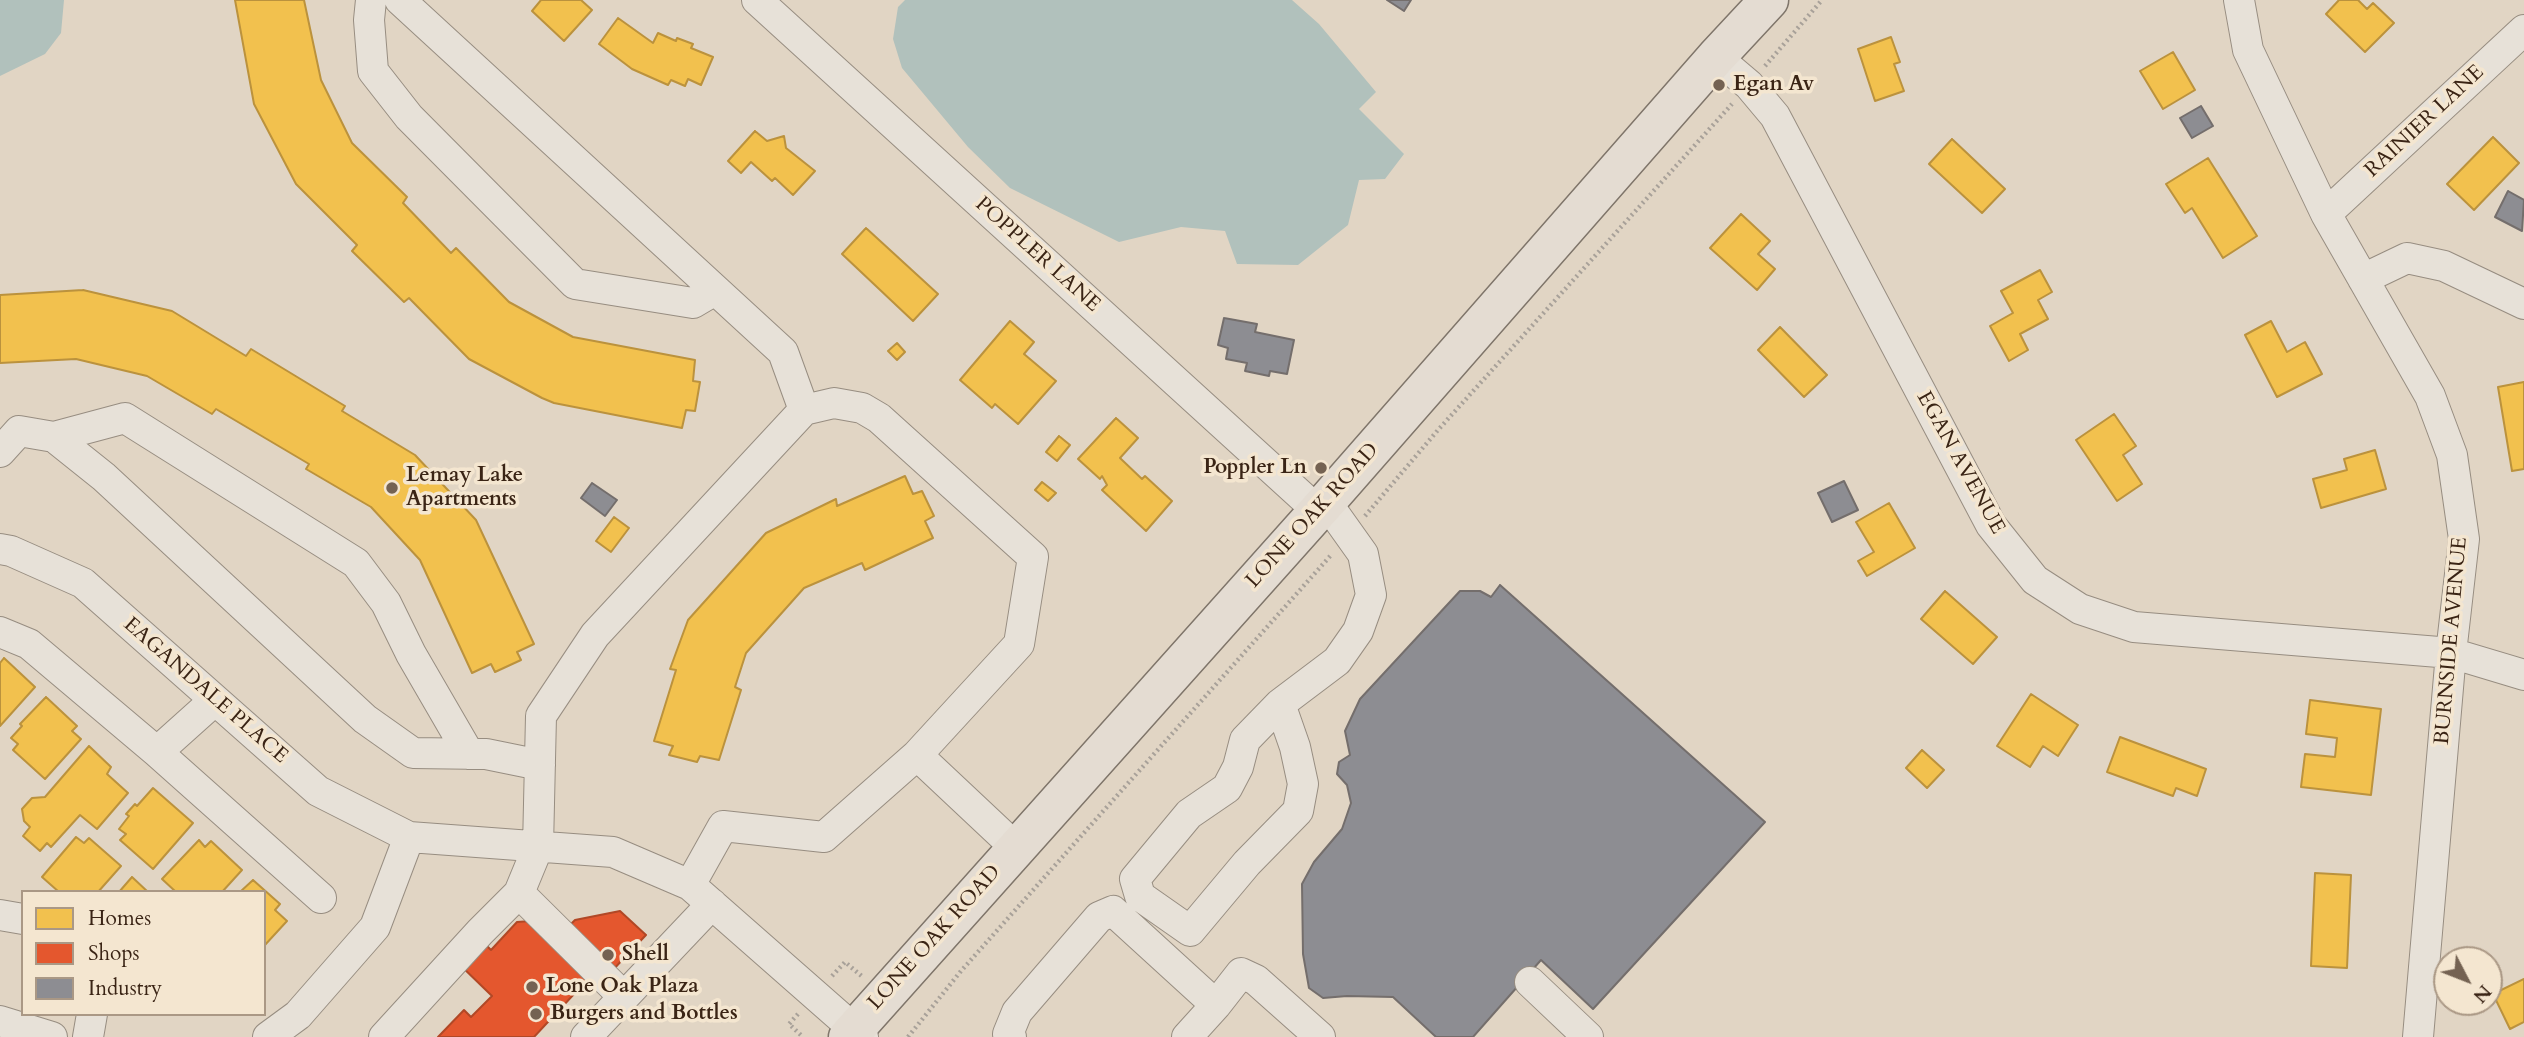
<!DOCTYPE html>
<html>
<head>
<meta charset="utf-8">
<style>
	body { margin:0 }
	#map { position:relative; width:2524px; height:1037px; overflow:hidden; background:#e1d5c4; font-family:Cardo,serif }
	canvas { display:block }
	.legend { position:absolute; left:21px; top:890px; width:245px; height:126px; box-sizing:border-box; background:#f4e6d0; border:2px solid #aa9885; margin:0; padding:9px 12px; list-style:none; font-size:21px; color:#3a2415 }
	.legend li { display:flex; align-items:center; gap:14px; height:35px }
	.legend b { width:35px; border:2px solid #aa9885 }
	.north { position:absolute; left:2433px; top:946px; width:70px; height:70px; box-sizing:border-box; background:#f4e6d0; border:2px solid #aa9885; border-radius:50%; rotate:132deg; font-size:19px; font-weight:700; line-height:28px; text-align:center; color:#3a2415 }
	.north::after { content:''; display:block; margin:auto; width:24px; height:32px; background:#746252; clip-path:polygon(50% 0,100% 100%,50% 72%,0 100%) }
</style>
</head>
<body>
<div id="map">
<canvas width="2524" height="1037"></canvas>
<ul class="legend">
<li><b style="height:19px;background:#f2c14e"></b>Homes</li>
<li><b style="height:19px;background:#e4572e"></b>Shops</li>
<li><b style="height:19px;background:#8d8d92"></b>Industry</li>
</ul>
<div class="north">N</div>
</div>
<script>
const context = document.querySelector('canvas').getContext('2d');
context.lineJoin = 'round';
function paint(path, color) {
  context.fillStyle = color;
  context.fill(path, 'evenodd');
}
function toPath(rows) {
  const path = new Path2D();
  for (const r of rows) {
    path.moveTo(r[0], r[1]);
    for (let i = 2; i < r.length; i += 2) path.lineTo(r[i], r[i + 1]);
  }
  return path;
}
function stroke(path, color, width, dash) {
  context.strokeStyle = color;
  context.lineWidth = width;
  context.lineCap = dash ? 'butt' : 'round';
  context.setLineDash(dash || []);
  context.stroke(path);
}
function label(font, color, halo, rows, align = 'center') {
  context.font = font + ' Cardo,serif';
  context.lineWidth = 7;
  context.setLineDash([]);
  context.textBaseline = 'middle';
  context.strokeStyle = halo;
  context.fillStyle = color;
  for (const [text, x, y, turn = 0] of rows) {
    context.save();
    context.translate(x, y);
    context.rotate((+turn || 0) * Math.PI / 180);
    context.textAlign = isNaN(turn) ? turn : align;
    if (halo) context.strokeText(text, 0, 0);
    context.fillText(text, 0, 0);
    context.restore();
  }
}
const water = toPath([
	[0,0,64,0,61,33,45,54,0,76],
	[905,0,1292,0,1319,24,1376,92,1359,109,1404,154,1385,179,1359,180,1348,225,1298,265,1237,264,1225,231,1181,227,1119,242,1010,188,968,147,902,68,893,39,898,7]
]);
const homes = toPath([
	[235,0,304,0,321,80,352,143,407,197,403,203,451,253,456,248,509,302,573,337,695,360,693,381,700,382,695,411,686,410,682,428,554,403,542,398,469,359,409,298,404,302,352,251,357,245,296,184,254,104,235,0],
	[541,0,581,0,592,10,564,41,532,11,541,0],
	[2339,0,2358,0,2367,9,2373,3,2394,23,2365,52,2326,14,2339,0],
	[618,18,653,43,658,33,676,41,677,38,693,44,691,48,713,57,701,85,688,79,685,86,671,80,668,85,632,69,599,44,618,18],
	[1891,37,1900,62,1894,64,1904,91,1875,101,1858,49,1891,37],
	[2173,52,2195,90,2163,109,2140,71,2173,52],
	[755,131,767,141,784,136,786,148,815,171,793,195,775,178,772,181,751,162,741,173,728,161,755,131],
	[2493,137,2519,163,2474,210,2447,184,2493,137],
	[1952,139,2005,189,1982,213,1929,164,1952,139],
	[2208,158,2257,236,2223,258,2192,208,2185,213,2166,184,2208,158],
	[1741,214,1770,241,1758,254,1775,269,1757,290,1710,248,1741,214],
	[866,228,938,294,913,321,842,254,866,228],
	[2040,270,2052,292,2038,300,2048,319,2020,334,2028,350,2009,361,1990,326,2013,313,2001,291,2040,270],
	[83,290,172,311,246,356,251,349,345,406,342,411,415,455,476,520,534,644,517,652,521,660,495,672,491,664,472,673,420,560,371,507,306,469,309,464,216,409,212,414,147,376,76,359,0,363,0,295,83,290],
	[1010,321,1034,342,1024,354,1056,381,1018,424,995,404,992,408,960,380,1010,321],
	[2271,321,2287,352,2305,342,2322,374,2277,397,2245,335,2271,321],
	[1780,327,1827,375,1804,397,1758,350,1780,327],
	[897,343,905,352,897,360,888,351,897,343],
	[2524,382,2524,469,2512,471,2498,387,2524,382],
	[2114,414,2136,446,2123,455,2142,484,2117,501,2076,440,2114,414],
	[1116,418,1138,438,1120,458,1142,479,1145,476,1172,501,1146,531,1102,490,1107,485,1102,476,1100,479,1078,459,1116,418],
	[1059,436,1070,445,1057,461,1046,452,1059,436],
	[2375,450,2386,489,2321,508,2313,479,2347,470,2344,459,2375,450],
	[905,476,913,494,922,491,934,516,925,521,933,538,865,570,862,563,804,588,746,653,735,687,741,690,719,760,700,756,697,762,669,755,673,746,654,741,676,670,670,669,688,620,766,533,836,499,837,506,905,476],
	[1042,482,1056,493,1048,501,1035,490,1042,482],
	[1889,503,1915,548,1867,576,1858,561,1874,552,1856,522,1889,503],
	[614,517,629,528,611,552,596,541,614,517],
	[1945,591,1997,637,1973,664,1921,619,1945,591],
	[4,658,35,687,0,726,0,663,4,658],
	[2031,694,2078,725,2058,756,2043,746,2030,767,1997,746,2031,694],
	[46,697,77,726,72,731,81,739,45,779,13,750,18,744,11,738,22,726,20,724,46,697],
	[2310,700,2381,709,2371,795,2301,787,2305,754,2335,757,2337,738,2306,734,2310,700],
	[2120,737,2206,769,2197,796,2176,788,2173,796,2107,772,2120,737],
	[89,746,111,767,107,774,128,793,97,829,80,815,51,847,47,843,40,851,23,836,30,827,24,821,22,809,32,798,45,797,89,746],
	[1922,750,1944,770,1927,788,1906,768,1922,750],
	[153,788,193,823,153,869,120,840,126,834,119,829,129,816,126,814,135,804,137,806,153,788],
	[76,837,84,843,89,838,121,866,98,892,59,892,42,877,76,837],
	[199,840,205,847,211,841,242,870,222,892,176,892,162,879,199,840],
	[2315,873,2351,875,2347,968,2311,966,2315,873],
	[132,877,148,892,119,892,132,877],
	[253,880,280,904,275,910,287,921,264,946,264,892,240,892,253,880],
	[2524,979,2524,1022,2510,1029,2493,994,2524,979]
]);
const shops = toPath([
	[620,911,646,935,609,974,564,931,575,920,620,911],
	[531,921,589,978,534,1037,438,1037,464,1010,471,1017,492,996,456,961,479,938,491,950,517,922,531,921]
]);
const industry = toPath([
	[1387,0,1411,0,1404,11,1387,0],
	[2201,106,2213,126,2192,138,2180,118,2201,106],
	[2508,191,2524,200,2522,231,2495,217,2508,191],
	[1224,318,1257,324,1255,332,1294,340,1287,374,1270,371,1269,376,1245,371,1247,363,1226,359,1228,348,1218,345,1224,318],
	[1844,481,1858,510,1832,522,1818,493,1844,481],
	[592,483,617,500,605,516,581,498,592,483],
	[1500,585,1765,822,1593,1009,1541,960,1473,1037,1436,1037,1393,997,1347,996,1323,998,1309,988,1303,954,1302,884,1314,862,1342,829,1351,803,1347,785,1337,774,1339,762,1350,755,1345,731,1360,699,1460,591,1480,591,1491,597,1500,585]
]);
const path = toPath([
	[1765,66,1822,0],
	[1365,516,1438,430,1732,104],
	[832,976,845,962,864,978],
	[798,1014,789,1024,803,1037],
	[908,1037,961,971,1332,554]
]);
const minor = toPath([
	[371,0,369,20,373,71,409,117,575,284,693,303,715,290],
	[400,0,783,352,804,410],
	[757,0,1318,511],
	[2239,0,2248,50,2326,214,2430,396,2452,455,2464,539,2451,653,2418,1037],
	[1716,57,1749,85,1775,116,1991,525,2035,580,2080,609,2134,627,2451,653,2524,675],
	[2326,214,2524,30],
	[2363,279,2407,258,2444,266,2524,304],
	[54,437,125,418,356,563,386,603,411,654,469,754],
	[0,452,19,431,54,437,104,477,365,719,413,753,486,754,540,765],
	[0,549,11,551,83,583,318,791,409,837,375,927,298,1015,268,1037],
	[0,632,29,644,157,752,321,898],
	[1280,704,1295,747,1303,784,1298,811,1247,863,1190,931,1140,896,1135,879,1189,814,1227,788,1238,767,1245,740,1280,704,1337,661,1358,631,1371,595,1363,554,1326,502],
	[157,752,215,700],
	[917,755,1016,848],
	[409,837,613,852,690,885,863,1037],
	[519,893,624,997],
	[0,915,23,919],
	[1530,982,1588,1037],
	[0,1021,52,1037],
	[88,1037,92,1014],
	[384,1037,480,932,519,893,538,847,541,716,595,635,804,410,834,403,862,408,879,418,1033,557,1019,644,917,755,824,837,723,826,690,885],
	[586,1037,712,904],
	[1011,1037,1008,1034,1017,1012,1099,917,1113,911,1216,1005],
	[1187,1037,1216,1005,1241,973,1256,980,1320,1037]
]);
const major = toPath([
	[848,1037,1326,502,1716,57,1769,0]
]);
const markers = [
	[1719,85,7,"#746252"],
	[1321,468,7,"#746252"],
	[392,488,7,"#746252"],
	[608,955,7,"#746252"],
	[532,987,7,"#746252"],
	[536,1014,7,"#746252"]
];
const poiNames = [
	["Egan Av",1733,85],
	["Poppler Ln",1307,468,"right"],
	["Lemay Lake",406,476],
	["Apartments",406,500],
	["Shell",622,955],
	["Lone Oak Plaza",546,987],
	["Burgers and Bottles",550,1014]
];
const streetNames = [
	["RAINIER LANE",2425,122,-43],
	["POPPLER LANE",1037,255,42],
	["EGAN AVENUE",1960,463,61],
	["LONE OAK ROAD",1313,516,-48],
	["BURNSIDE AVENUE",2452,641,-85],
	["EAGANDALE PLACE",205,691,41],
	["LONE OAK ROAD",935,938,-48]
];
paint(water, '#b1c1bc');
paint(homes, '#f2c14e');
stroke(homes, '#bb923d', 2);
paint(shops, '#e4572e');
stroke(shops, '#b14826', 2);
paint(industry, '#8d8d92');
stroke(industry, '#746e6c', 2);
stroke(minor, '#978d81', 32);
stroke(major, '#7f756a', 41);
stroke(path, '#a8a199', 4.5, [2, 3.5]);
stroke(minor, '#e7e1d8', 30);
stroke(major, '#e4dcd2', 38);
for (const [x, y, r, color] of markers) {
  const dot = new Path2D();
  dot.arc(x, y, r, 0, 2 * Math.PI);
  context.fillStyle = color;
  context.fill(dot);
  stroke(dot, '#f4e6d0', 2.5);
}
label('bold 21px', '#3a2415', '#f4e6d0', poiNames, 'left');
label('21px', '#3a2415', '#f4e6d0', streetNames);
</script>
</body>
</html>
